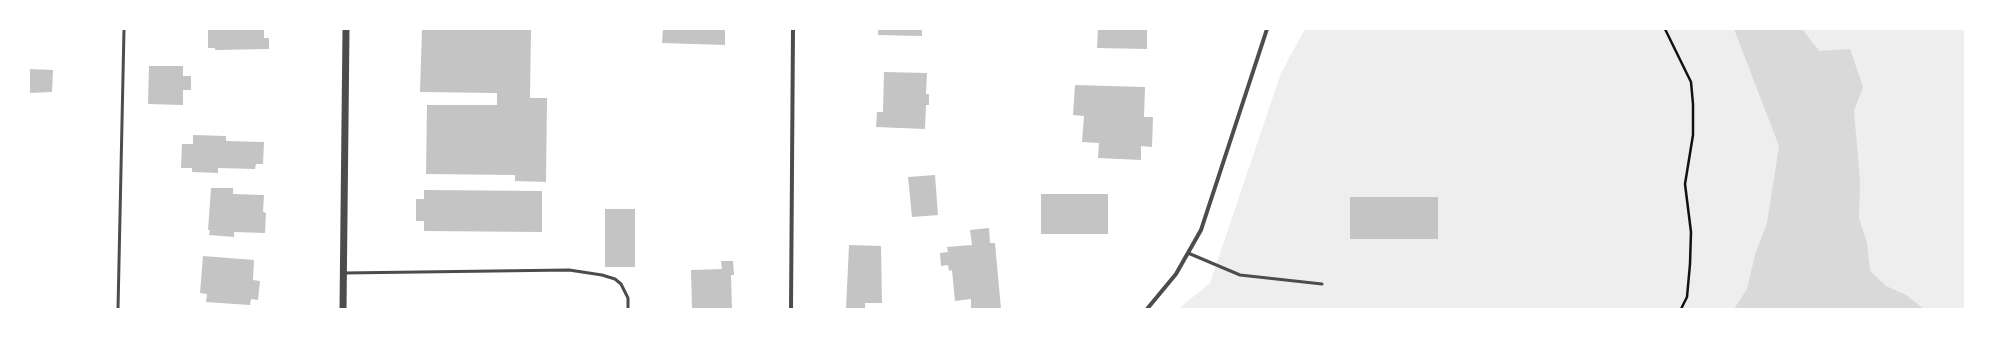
<!DOCTYPE html>
<html>
<head>
<meta charset="utf-8">
<style>
	body { margin:0 }
	#map { position:relative; width:1994px; height:338px; overflow:hidden; background:#fff; font-family:Inter,sans-serif }
	canvas { display:block }
	.frame { position:absolute; inset:0; border:30px solid #fff; pointer-events:none }
</style>
</head>
<body>
<div id="map">
<canvas width="1994" height="338"></canvas>
<div class="frame"></div>
</div>
<script>
const context = document.querySelector('canvas').getContext('2d');
context.lineJoin = 'round';
function paint(path, color) {
  context.fillStyle = color;
  context.fill(path, 'evenodd');
}
function toPath(rows) {
  const path = new Path2D();
  for (const r of rows) {
    path.moveTo(r[0], r[1]);
    for (let i = 2; i < r.length; i += 2) path.lineTo(r[i], r[i + 1]);
  }
  return path;
}
function stroke(path, color, width, dash) {
  context.strokeStyle = color;
  context.lineWidth = width;
  context.lineCap = dash ? 'butt' : 'round';
  context.setLineDash(dash || []);
  context.stroke(path);
}
const green = toPath([
	[1305,29,1965,29,1965,309,1178,309,1210,283,1281,73]
]);
const water = toPath([
	[1734,29,1802,29,1819,51,1850,49,1863,87,1854,111,1860,181,1859,218,1867,243,1870,271,1886,286,1906,295,1924,309,1734,309,1747,289,1755,255,1767,223,1779,146]
]);
const building = toPath([
	[208,29,264,29,264,38,269,38,269,49,215,50,215,48,208,48],
	[422,29,531,29,530,98,547,98,546,182,515,181,515,175,426,174,427,105,497,105,497,93,420,92],
	[663,29,725,29,725,45,662,43],
	[878,29,922,29,922,36,878,35],
	[1098,29,1147,29,1147,49,1097,48],
	[149,66,183,66,183,76,191,76,191,90,183,90,183,105,148,104],
	[29,69,53,70,52,92,29,93],
	[884,72,927,73,926,94,929,94,929,105,926,105,925,129,876,127,877,112,883,112],
	[1075,85,1145,87,1144,117,1153,117,1152,147,1141,146,1141,160,1098,158,1099,143,1082,142,1084,116,1073,115],
	[193,135,226,136,226,141,264,142,263,164,256,164,255,169,218,168,218,173,192,172,192,168,181,168,182,144,193,144],
	[935,175,938,215,912,217,908,177],
	[211,188,233,188,233,194,264,195,263,212,266,213,265,233,234,232,234,237,209,235,210,230,208,230],
	[424,190,542,191,542,232,424,231,424,221,416,221,416,199,424,199],
	[1041,194,1108,194,1108,234,1041,234],
	[1350,197,1438,197,1438,239,1350,239],
	[605,209,635,209,635,267,605,267],
	[989,228,990,243,995,243,1001,309,971,309,971,299,955,301,952,270,949,271,948,265,941,266,940,253,948,252,947,247,972,245,970,230],
	[849,245,881,246,882,303,865,303,865,309,846,309],
	[203,256,254,260,253,280,260,281,258,300,251,299,250,305,206,302,207,294,200,293],
	[721,261,733,261,734,275,731,275,732,309,692,309,691,270,722,269]
]);
const path = toPath([
	[1665,29,1691,82,1693,104,1693,135,1685,184,1691,232,1690,264,1687,297,1681,309]
]);
const service = toPath([
	[1188,253,1240,275,1322,284],
	[344,273,569,270,602,275,615,279,621,284,628,298,628,309],
	[118,309,124,29]
]);
const minor = toPath([
	[791,309,793,29],
	[1147,309,1176,274,1201,230,1267,29]
]);
const tertiary = toPath([
	[343,309,346,29]
]);
paint(green, '#eee');
paint(water, '#d9d9d9');
paint(building, '#c4c4c4');
stroke(path, '#111', 2.5);
stroke(service, '#4c4c4c', 3);
stroke(minor, '#4c4c4c', 4);
stroke(tertiary, '#4c4c4c', 7);
</script>
</body>
</html>
